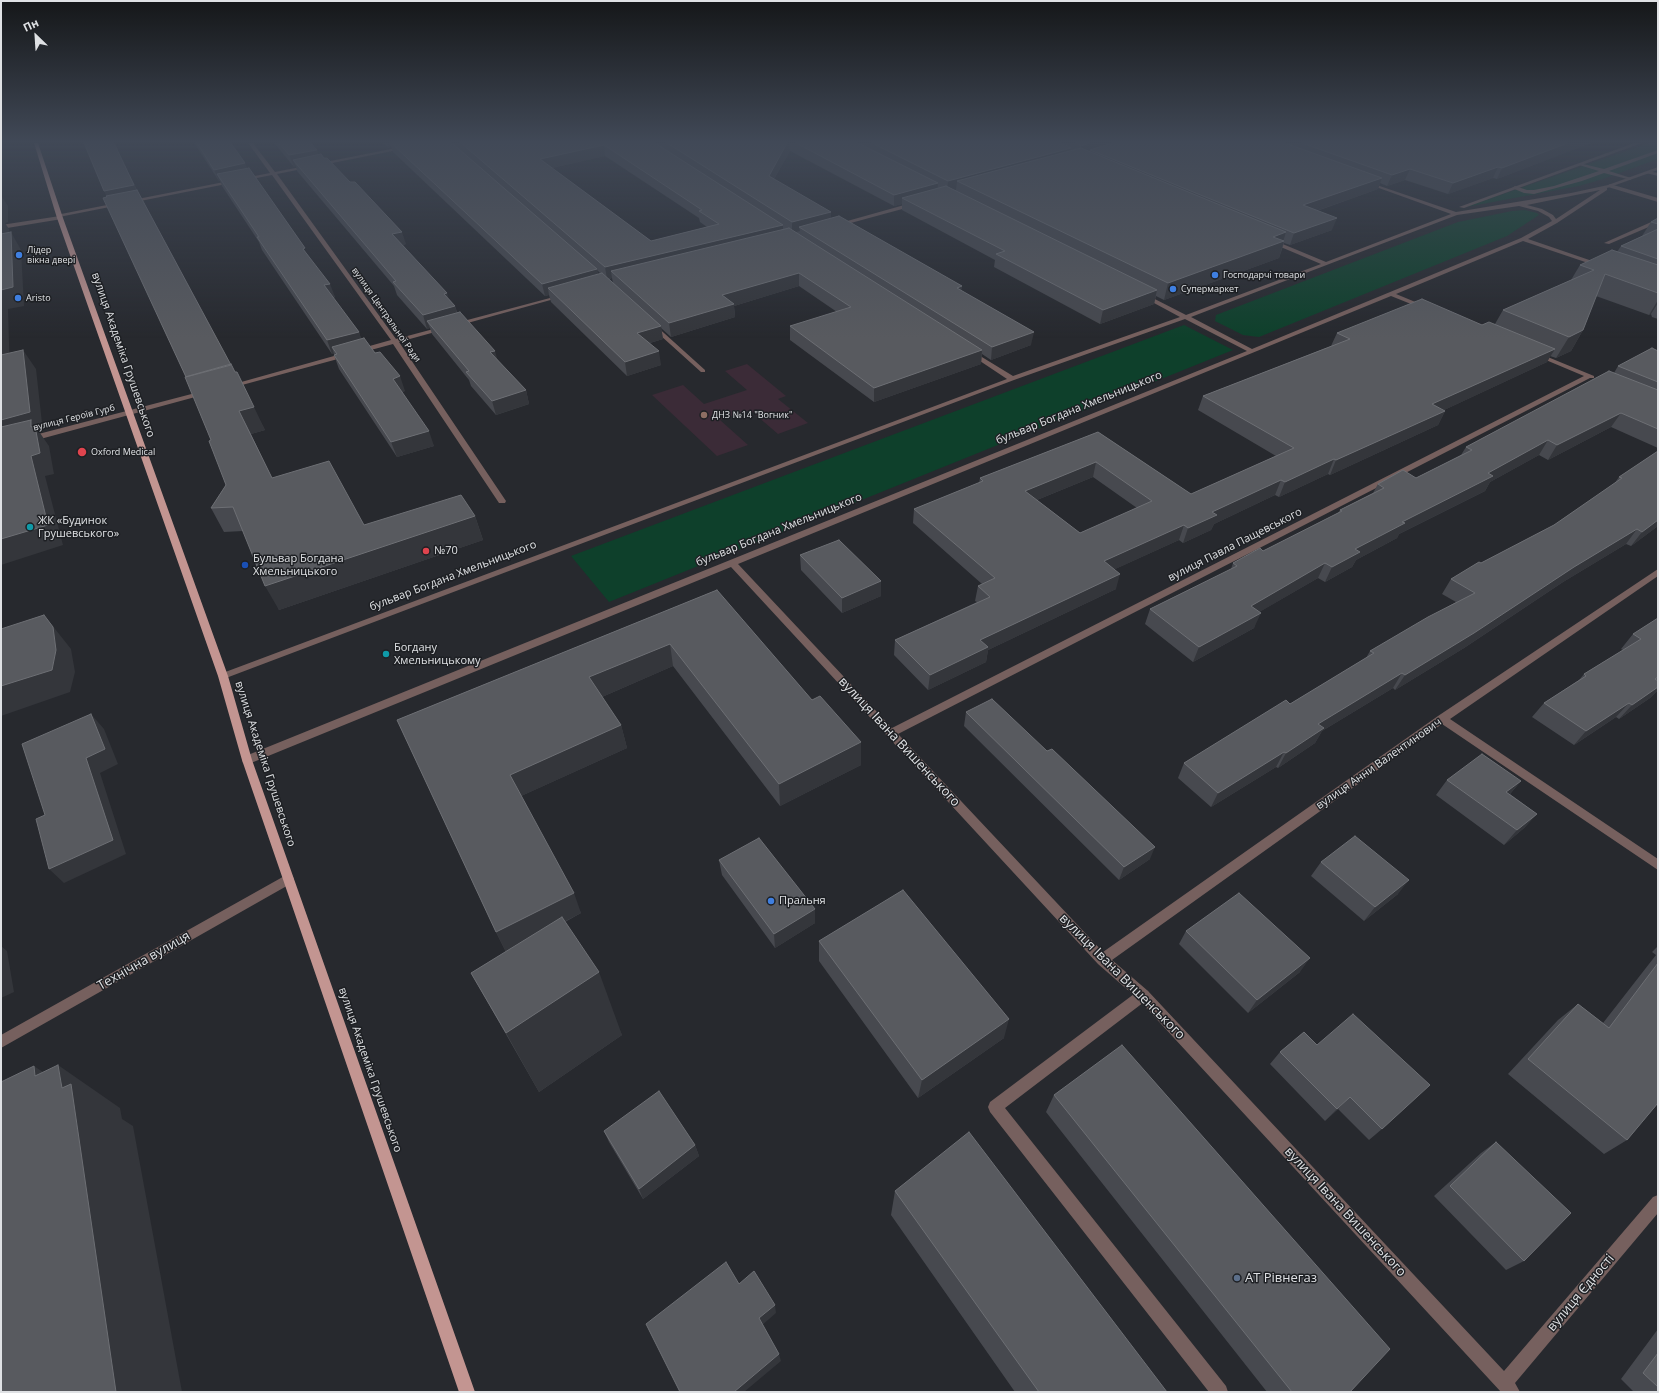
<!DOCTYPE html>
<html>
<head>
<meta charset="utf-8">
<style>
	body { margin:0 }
	#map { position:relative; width:1659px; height:1393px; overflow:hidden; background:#27292e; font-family:"Open Sans",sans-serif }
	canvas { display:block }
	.frame { position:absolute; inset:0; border:2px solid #dfe1e4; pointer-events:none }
	.north { position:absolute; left:16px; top:16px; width:40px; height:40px; -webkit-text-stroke:3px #1e2024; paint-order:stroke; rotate:335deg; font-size:11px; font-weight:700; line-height:16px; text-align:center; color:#dfe1e4 }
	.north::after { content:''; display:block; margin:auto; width:14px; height:18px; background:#dfe1e4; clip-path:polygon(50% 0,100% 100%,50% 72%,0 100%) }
</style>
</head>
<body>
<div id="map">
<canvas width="1659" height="1393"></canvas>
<div class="frame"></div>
<div class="north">Пн</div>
</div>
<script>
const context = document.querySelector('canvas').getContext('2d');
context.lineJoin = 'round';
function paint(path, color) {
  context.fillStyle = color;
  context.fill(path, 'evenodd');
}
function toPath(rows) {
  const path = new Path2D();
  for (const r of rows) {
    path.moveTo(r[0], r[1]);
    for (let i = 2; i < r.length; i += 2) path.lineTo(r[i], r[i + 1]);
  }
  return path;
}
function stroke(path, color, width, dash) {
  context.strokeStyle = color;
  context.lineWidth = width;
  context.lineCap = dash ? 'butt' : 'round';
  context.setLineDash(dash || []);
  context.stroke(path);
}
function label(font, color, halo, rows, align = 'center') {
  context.font = font + ' "Open Sans",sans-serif';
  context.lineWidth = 3;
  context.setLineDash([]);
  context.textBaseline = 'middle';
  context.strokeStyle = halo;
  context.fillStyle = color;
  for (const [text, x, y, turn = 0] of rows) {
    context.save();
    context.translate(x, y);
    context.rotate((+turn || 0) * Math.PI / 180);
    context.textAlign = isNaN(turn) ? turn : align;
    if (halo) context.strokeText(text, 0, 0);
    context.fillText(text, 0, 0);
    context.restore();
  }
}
const education = toPath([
	[747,364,786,396,778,399,808,423,778,434,750,410,720,420,748,445,717,456,652,395,683,385,704,404,747,390,725,371]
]);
const green = toPath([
	[1649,143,1658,143,1658,159,1603,179,1579,186,1466,207],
	[1525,210,1537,213,1539,215,1507,236,1259,337,1243,335,1215,321,1216,315,1458,222,1512,211],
	[1184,325,1233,350,609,602,571,556]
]);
const service = toPath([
	[1658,150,1658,153,1609,171,1631,178,1631,180,1604,173,1582,181,1534,194,1524,193,1512,188,1515,186,1527,190,1534,190,1554,186,1599,171,1579,165,1579,163,1604,169,1658,150],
	[1648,171,1658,173,1658,176,1646,173,1648,171],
	[1610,184,1658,198,1658,202,1608,187,1607,186,1610,184],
	[60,216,63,218,62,219,1,229,1,225,60,216],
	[1658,219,1658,223,1609,244,1604,243,1658,219],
	[1143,989,1148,991,1149,995,1148,999,1005,1108,1226,1386,1228,1392,1209,1392,990,1112,988,1107,990,1102,1138,991,1143,989]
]);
const pedestrian = toPath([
	[1634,143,1642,143,1464,208,1459,207,1634,143]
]);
const minor = toPath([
	[248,143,253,143,275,172,421,143,433,143,277,174,396,339,565,294,565,296,399,342,506,501,505,503,499,503,393,344,231,388,227,388,227,386,391,340,272,175,59,217,56,215,270,173,248,143],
	[1658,167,1658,170,1607,188,1607,190,1557,223,1528,239,1601,264,1601,266,1597,266,1523,241,1396,294,1425,306,1425,308,1421,308,1391,296,738,564,892,728,1584,376,1534,355,1534,353,1538,353,1594,376,1594,378,1590,378,898,734,1103,952,1438,716,1658,569,1658,576,1450,719,1658,859,1658,870,1442,724,1112,960,1148,991,1504,1371,1653,1197,1658,1195,1658,1213,1515,1383,1520,1392,1501,1392,1138,999,1098,964,731,567,251,763,247,764,243,763,242,760,243,757,1247,351,1185,319,1014,380,226,678,220,678,218,676,220,674,1007,379,968,353,968,351,972,351,1013,376,1180,317,1141,296,1141,294,1145,294,1186,315,1321,264,1269,242,1269,240,1273,240,1326,262,1451,214,1365,183,1365,181,1456,212,1571,193,1608,185,1658,167],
	[1600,190,1556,219,1553,215,1542,209,1527,205,1600,190],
	[1519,206,1538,211,1549,217,1552,221,1521,238,1252,349,1191,317,1457,215,1519,206],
	[915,202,918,204,917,205,836,227,833,225,915,202],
	[650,324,654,324,705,370,705,372,701,372,650,326,650,324],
	[203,391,206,391,210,393,33,441,30,441,26,439,27,437,203,391],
	[288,874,292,875,294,879,292,883,1,1048,1,1035,288,874]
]);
const primary = toPath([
	[34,143,38,143,63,218,228,676,252,760,475,1392,459,1392,242,760,218,676,57,218,34,143]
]);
const wall = toPath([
	[84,143,115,143,118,149,117,150,137,190,265,430,251,434,272,478,364,525,475,516,483,540,279,610,243,531,224,532,211,508,226,485,211,440,186,377,107,197],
	[194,143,231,143,245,163,247,168,307,254,335,297,333,298,359,332,361,339,375,353,405,391,402,392,434,446,397,457,339,369,334,355,335,355,334,354,332,354,262,250,259,242,222,186,220,181,219,181],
	[274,143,311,143,318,155,406,244,403,245,455,306,457,312,497,360,526,390,529,404,496,415,471,386,469,380,432,334,430,328,427,329,397,295,394,286,297,171,296,166,294,167],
	[383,143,1591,143,1497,179,1493,178,1448,194,1405,180,1387,186,1380,183,1378,189,1317,211,1332,230,1290,245,1284,243,1279,258,1164,300,1156,296,1154,304,1100,324,994,267,995,260,902,210,902,204,894,206,790,151,774,179,831,218,962,286,961,290,1031,345,991,360,982,354,981,364,874,402,790,340,790,326,837,312,799,286,734,306,735,317,671,337,661,328,663,339,650,343,661,365,627,376,551,302,549,295,545,296,393,152,391,147,388,148],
	[605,156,699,218,700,222,707,227,651,241,552,168],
	[597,270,601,274,598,275],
	[612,278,613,283,609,279],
	[1658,218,1658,319,1652,317,1651,314,1649,315,1596,296,1583,330,1571,351,1556,358,1550,356,1547,362,1444,410,1445,411,1438,425,1330,475,1328,474,1279,497,1275,495,1214,524,1211,530,1183,543,1179,540,1115,569,1116,589,988,650,986,662,928,690,894,655,895,640,977,602,975,601,978,586,982,584,913,523,914,509,979,483,980,478,1098,432,1191,494,1276,456,1198,410,1203,396,1331,346,1337,333,1495,324,1503,310,1571,280,1580,265,1617,252,1621,246,1642,236,1651,222],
	[1093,477,1137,508,1080,533,1037,500],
	[1658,351,1658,448,1611,427,1548,460,1539,455,1490,482,1485,491,1399,534,1397,538,1356,560,1352,567,1325,582,1318,578,1259,612,1254,628,1193,662,1145,624,1150,609,1231,569,1233,563,1263,551,1338,513,1340,510,1373,493,1378,484,1416,478,1461,455,1466,447,1614,373,1618,366],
	[1658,451,1658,526,1631,546,1626,544,1563,582,1464,648,1395,690,1393,688,1322,731,1315,743,1278,768,1276,767,1211,807,1178,778,1184,763,1290,704,1366,658,1370,651,1456,602,1442,594,1451,579,1554,525,1614,484,1619,477],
	[800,555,881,581,881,596,842,613,801,570],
	[717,590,861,765,780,806,673,666,602,697,621,725,627,748,521,796,581,913,565,922,622,1035,539,1092,471,973,506,952,496,932,397,720],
	[1658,618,1658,690,1650,698,1619,719,1616,717,1574,745,1532,717,1544,703,1579,680,1584,674,1623,650,1621,649,1633,634],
	[966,712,1150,859,1119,880,964,726],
	[1447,780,1521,781,1510,794,1537,814,1524,828,1504,845,1436,795],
	[719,860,815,923,775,948,722,875],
	[1321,862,1398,894,1364,921,1311,876],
	[1186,931,1300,972,1248,1013,1179,944],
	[819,941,1004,1038,918,1098,819,961],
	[1658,946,1658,1103,1627,1140,1604,1154,1508,1074,1558,1020,1578,1004,1603,1023,1656,955,1652,952],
	[1304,1032,1382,1129,1369,1140,1338,1109,1325,1121,1270,1064,1280,1052],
	[1054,1095,1350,1392,1267,1392,1046,1112],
	[604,1131,695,1145,699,1156,643,1199,609,1142],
	[1496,1142,1524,1261,1506,1270,1434,1196,1481,1153],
	[895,1191,1167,1392,1015,1392,891,1215],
	[1658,1329,1658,1392,1634,1392,1621,1379]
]);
const shadedWall = toPath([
	[114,143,115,143,118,149,117,150],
	[387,143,390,143,391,147,388,148],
	[787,143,789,143,790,151,769,187,769,176],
	[1089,143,1126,143,1090,150,1090,153,1079,156,1081,146],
	[1568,143,1591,143,1497,179,1502,168],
	[604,145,605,156,542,170,540,159],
	[1071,148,1070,159,957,181,956,190,947,192,948,181],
	[317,150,321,161,293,160,296,166,294,167,289,155],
	[245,163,250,175,217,174,220,181,219,181,214,170],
	[1498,167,1493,178,1448,194,1453,183],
	[1410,169,1405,180,1387,186,1392,175],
	[1382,178,1378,189,1299,217,1303,205],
	[938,183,937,195,902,198,902,204,894,206,894,195],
	[134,185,140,197,110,203,104,191],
	[1,187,2,188,2,197,8,206,8,222,5,223,9,229,9,252,1,238],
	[831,212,831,223,799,227,800,231,792,233,792,222],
	[1337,218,1332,230,1290,245,1294,233],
	[783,225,783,236,611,271,612,278,607,279,605,267],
	[11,232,21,250,24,306,8,309,10,375,1,361,1,290],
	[402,232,406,244,396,247,392,234],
	[1286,232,1283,242,1284,241,1279,258,1164,300,1168,283,1273,237],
	[597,269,599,281,548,288,549,295,545,296,542,284],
	[799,273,799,286,734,306,735,317,671,337,669,323,722,295],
	[330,284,335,297,329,299,324,285],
	[962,286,960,299,957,288],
	[1157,290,1154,304,1100,324,1103,310],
	[447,293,451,306,444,294],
	[1658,300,1658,303,1651,314,1649,315],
	[455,306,459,320,427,321,430,328,427,329,423,315],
	[661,326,663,339,639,346,637,333],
	[1583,330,1571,351,1556,358,1569,337],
	[359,332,364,346,332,347,334,354,332,354,327,340],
	[1034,332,1031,345,991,360,992,347],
	[1555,349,1547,362,1425,419,1432,404],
	[23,350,36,369,43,432,40,433,49,446,54,474,45,476,63,545,1,565,1,420],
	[982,350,981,364,874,402,874,388],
	[495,351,499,365,490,352],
	[659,351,661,365,627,376,625,362],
	[400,376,405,391,398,393,393,379],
	[526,390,529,404,496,415,492,401],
	[254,407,265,430,251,434,239,411],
	[1445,411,1438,425,1330,475,1336,460],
	[1621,413,1611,427,1548,460,1557,445],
	[429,431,434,446,397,457,391,442],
	[1548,440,1539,455,1490,482,1485,491,1399,534,1397,538,1356,560,1352,567,1325,582,1332,567,1355,549,1488,473],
	[1334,459,1328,474,1279,497,1285,482],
	[1096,462,1093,477,1022,506,1025,491],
	[1281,480,1275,495,1214,524,1211,530,1183,543,1188,528,1212,512],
	[475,516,483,540,279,610,265,586],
	[1658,520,1658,526,1631,546,1642,532],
	[1184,525,1179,540,1100,576,1104,561],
	[1637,529,1626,544,1563,582,1464,648,1395,690,1405,675,1574,567],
	[1325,563,1318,578,1244,621,1251,606],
	[1120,574,1116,589,988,650,986,662,928,690,930,675,980,640],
	[881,581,881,596,842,613,842,598],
	[1261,613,1254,628,1193,662,1199,647],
	[44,615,71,649,75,672,70,692,1,716,1,686],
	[670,644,673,666,595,700,589,677],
	[1402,673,1393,688,1322,731,1315,743,1278,768,1286,753,1318,724],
	[1658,687,1658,690,1650,698,1619,719,1632,705],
	[1629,703,1616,717,1574,745,1586,731],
	[91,714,104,729,118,764,100,773,126,854,64,883,49,869,86,758],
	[621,725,627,748,519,797,510,775],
	[861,742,861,765,780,806,779,784],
	[1284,752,1276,767,1211,807,1218,793],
	[1521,781,1508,796,1506,792],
	[1537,814,1524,828,1504,845,1517,830],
	[1155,847,1150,859,1119,880,1124,867],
	[1409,880,1398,894,1364,921,1375,907],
	[574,893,581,913,506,952,496,932],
	[815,909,815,923,775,948,774,934],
	[1,946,7,951,14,992,1,998],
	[1310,958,1300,972,1248,1013,1257,1000],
	[599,972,622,1035,539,1092,506,1033],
	[1009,1019,1004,1038,918,1098,922,1080],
	[58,1065,120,1108,122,1119,133,1126,182,1392,116,1392,35,1076,34,1066,62,1085],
	[1350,1097,1338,1109,1325,1121,1337,1109],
	[695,1145,699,1156,643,1199,639,1189],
	[775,1305,776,1313,761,1326,759,1318],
	[779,1354,781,1361,744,1392,734,1392]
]);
const building = toPath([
	[84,143,114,143,134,185,104,191,84,143],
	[197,143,231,143,245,163,214,170,197,143],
	[279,143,311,143,317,150,289,155,279,143],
	[391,143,452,143,597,269,542,284,391,143],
	[461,143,655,143,783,225,605,267,461,143],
	[604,145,702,210,699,211,719,224,651,241,540,159,604,145],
	[667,143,787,143,769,176,831,212,792,222,667,143],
	[796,143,858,143,938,183,894,195,796,143],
	[872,143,1061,143,1071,148,948,181,872,143],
	[1076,143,1089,143,1081,146,1076,143],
	[1112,143,1285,143,1382,178,1303,205,1337,218,1294,233,1090,150,1112,143],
	[1302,143,1568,143,1502,168,1498,167,1453,183,1410,169,1392,175,1302,143],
	[1081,148,1286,232,1273,237,1284,241,1168,283,957,181,1081,148],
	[321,154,324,158,327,158,350,182,355,182,402,232,392,234,447,293,444,294,455,306,423,315,393,282,396,281,293,160,321,154],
	[249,168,305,248,303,249,330,284,324,285,359,332,327,340,257,237,259,237,217,174,249,168],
	[946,186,1157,290,1103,310,996,254,1005,251,902,198,946,186],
	[137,190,231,365,186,377,103,198,107,197,106,196,137,190],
	[839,216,962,286,957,288,1034,332,992,347,799,227,839,216],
	[1658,218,1658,224,1651,222,1658,218],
	[789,228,982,350,874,388,790,326,851,307,799,273,722,295,734,304,669,323,611,271,789,228],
	[1658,229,1658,259,1621,246,1658,229],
	[11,232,13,287,1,290,1,234,11,232],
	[1612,250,1658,265,1658,293,1605,274,1583,330,1569,337,1503,310,1594,270,1580,265,1612,250],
	[602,273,661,326,637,333,659,351,625,362,548,288,602,273],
	[1422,299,1482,325,1489,322,1555,349,1432,404,1445,411,1336,460,1334,459,1285,482,1281,480,1212,512,1217,515,1188,528,1184,525,1104,561,1120,574,980,640,988,647,930,675,895,640,990,597,978,586,995,578,914,509,983,481,980,478,1098,432,1191,494,1294,448,1203,396,1350,339,1337,333,1422,299],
	[1096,462,1152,501,1080,533,1025,491,1096,462],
	[460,312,495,351,490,352,526,390,492,401,466,372,469,371,427,321,460,312],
	[364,338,375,353,380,352,400,376,393,379,429,431,391,442,334,355,337,354,332,347,364,338],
	[1652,348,1658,351,1658,382,1618,366,1652,348],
	[23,350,30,412,1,420,1,355,23,350],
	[231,364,235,372,237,372,254,407,239,411,272,478,329,461,364,525,461,495,475,516,265,586,233,507,211,508,226,485,209,441,211,440,185,377,231,364],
	[1609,371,1658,390,1658,429,1621,413,1557,445,1548,440,1488,473,1493,476,1402,522,1405,523,1355,549,1360,552,1332,567,1325,563,1251,606,1261,613,1199,647,1150,609,1237,566,1233,563,1260,548,1263,551,1342,511,1340,510,1384,488,1378,484,1403,470,1416,478,1472,450,1466,447,1609,371],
	[31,420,31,427,35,426,40,453,31,456,48,525,1,539,1,427,31,420],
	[1658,451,1658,520,1642,532,1637,529,1574,567,1474,633,1405,675,1402,673,1318,724,1324,728,1286,753,1284,752,1218,793,1184,763,1286,700,1290,704,1374,653,1370,651,1428,617,1475,593,1451,579,1479,562,1481,563,1554,525,1622,478,1619,477,1658,451],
	[839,540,881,581,842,598,800,555,839,540],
	[717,590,812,700,820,696,861,742,779,784,670,644,589,677,621,725,510,775,574,893,496,932,397,720,717,590],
	[44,615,53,627,56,650,52,670,1,686,1,629,44,615],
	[1658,618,1658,677,1655,679,1658,681,1658,687,1632,705,1629,703,1586,731,1544,703,1586,676,1584,674,1641,639,1633,634,1658,618],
	[992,699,1047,751,1052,749,1155,847,1124,867,966,712,992,699],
	[91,714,105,749,86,758,113,840,49,869,36,819,45,815,22,744,91,714],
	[1482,754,1521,781,1506,792,1537,814,1517,830,1447,780,1482,754],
	[1355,836,1409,880,1375,907,1321,862,1355,836],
	[759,838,815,909,774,934,719,860,759,838],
	[903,890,1009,1019,922,1080,819,941,903,890],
	[1239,893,1310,958,1257,1000,1186,931,1239,893],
	[562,917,599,972,506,1033,471,973,562,917],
	[1658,963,1658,1103,1627,1140,1528,1059,1578,1004,1609,1028,1658,963],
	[1353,1014,1430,1085,1382,1129,1350,1097,1337,1109,1280,1052,1304,1032,1317,1045,1353,1014],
	[1122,1045,1390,1349,1350,1392,1292,1392,1054,1095,1122,1045],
	[58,1065,62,1088,71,1084,116,1392,1,1392,1,1082,34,1066,35,1076,58,1065],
	[659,1091,695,1145,639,1189,604,1131,659,1091],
	[969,1132,1167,1392,1039,1392,895,1191,969,1132],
	[1496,1142,1571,1213,1524,1261,1450,1186,1496,1142],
	[726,1262,739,1284,754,1271,775,1305,759,1318,779,1354,734,1392,680,1392,646,1324,726,1262],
	[1658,1353,1658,1387,1643,1373,1658,1353]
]);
const markers = [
	[19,255,4,"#3f7fe0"],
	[1215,275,4,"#3f7fe0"],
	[1173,289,4,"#3f7fe0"],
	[18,298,4,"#3f7fe0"],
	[704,415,4,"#8d6e63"],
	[82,452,5,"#e0444e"],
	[30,527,4,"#0f9aa8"],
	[426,551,4,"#e0444e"],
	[245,565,4,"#1a4fb4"],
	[386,654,4,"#0f9aa8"],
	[771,901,4,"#3f7fe0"],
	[1237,1278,4,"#5c6f8a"]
];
const farPoinames = [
	["Лідер",27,250],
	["вікна двері",27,260],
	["Господарчі товари",1223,275],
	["Супермаркет",1181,289],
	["Aristo",26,298],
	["ДНЗ №14 \"Вогник\"",712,415],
	["Oxford Medical",91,452]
];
const farStreetnames = [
	["вулиця Центральної Ради",386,315,55],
	["вулиця Героїв Гурб",74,418,-14]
];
const streetNames = [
	["вулиця Академіка Грушевського",123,355,71],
	["бульвар Богдана Хмельницького",1079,408,-22],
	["бульвар Богдана Хмельницького",779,530,-22],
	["вулиця Павла Пащевського",1235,545,-27],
	["бульвар Богдана Хмельницького",453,576,-21],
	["вулиця Академіка Грушевського",265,764,72],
	["вулиця Анни Валентинович",1379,764,-35],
	["вулиця Академіка Грушевського",370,1070,71]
];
const poiNames = [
	["ЖК «Будинок",38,521],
	["Грушевського»",38,534],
	["№70",434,551],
	["Бульвар Богдана",253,559],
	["Хмельницького",253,572],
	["Богдану",394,648],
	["Хмельницькому",394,661],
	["Пральня",779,901]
];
const nearStreetnames = [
	["вулиця Івана Вишенського",899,742,47],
	["Технічна вулиця",144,961,-30],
	["вулиця Івана Вишенського",1122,977,45],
	["вулиця Івана Вишенського",1345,1212,47],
	["вулиця Єдності",1581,1293,-50]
];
const nearPoinames = [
	["АТ Рівнегаз",1245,1278]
];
paint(education, '#3b2b37');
paint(green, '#0e402b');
paint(service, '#76605e');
paint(pedestrian, '#76605e');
paint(minor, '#76605e');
paint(primary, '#c39591');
paint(wall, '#47494f');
paint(shadedWall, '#34363b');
paint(building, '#585a5f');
stroke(building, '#6d6f74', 1);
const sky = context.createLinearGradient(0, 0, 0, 338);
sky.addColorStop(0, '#151719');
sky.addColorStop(0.42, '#414957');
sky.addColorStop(1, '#41495700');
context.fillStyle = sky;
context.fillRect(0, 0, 1659, 338);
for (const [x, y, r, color] of markers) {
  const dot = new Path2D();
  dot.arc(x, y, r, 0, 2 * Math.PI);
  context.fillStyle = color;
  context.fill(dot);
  stroke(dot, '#1e2024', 1.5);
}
label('9px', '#dfe1e4', '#1e2024', farPoinames, 'left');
label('9px', '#dfe1e4', '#1e2024', farStreetnames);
label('11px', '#dfe1e4', '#1e2024', streetNames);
label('11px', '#dfe1e4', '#1e2024', poiNames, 'left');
label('13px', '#dfe1e4', '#1e2024', nearStreetnames);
label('13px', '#dfe1e4', '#1e2024', nearPoinames, 'left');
</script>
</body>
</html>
